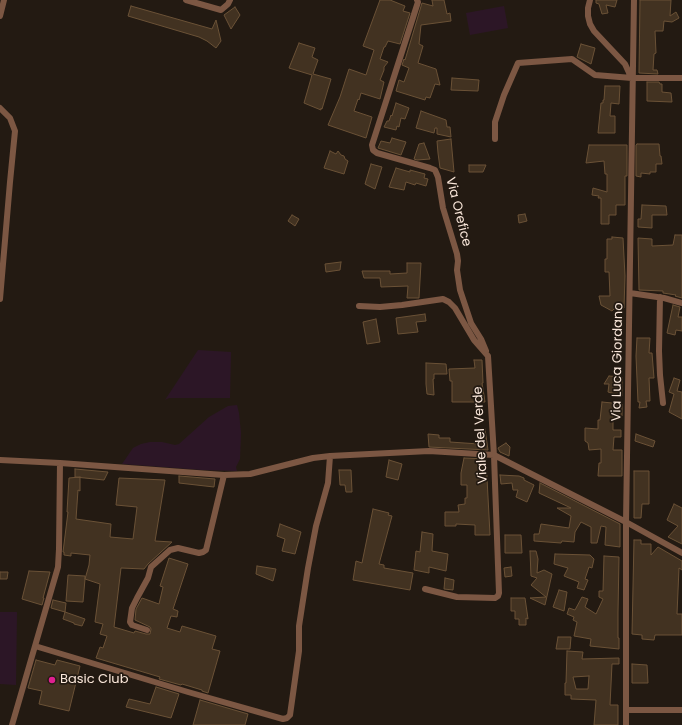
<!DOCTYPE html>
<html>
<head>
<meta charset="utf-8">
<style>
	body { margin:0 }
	canvas { display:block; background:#231a12 }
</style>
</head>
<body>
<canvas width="682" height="725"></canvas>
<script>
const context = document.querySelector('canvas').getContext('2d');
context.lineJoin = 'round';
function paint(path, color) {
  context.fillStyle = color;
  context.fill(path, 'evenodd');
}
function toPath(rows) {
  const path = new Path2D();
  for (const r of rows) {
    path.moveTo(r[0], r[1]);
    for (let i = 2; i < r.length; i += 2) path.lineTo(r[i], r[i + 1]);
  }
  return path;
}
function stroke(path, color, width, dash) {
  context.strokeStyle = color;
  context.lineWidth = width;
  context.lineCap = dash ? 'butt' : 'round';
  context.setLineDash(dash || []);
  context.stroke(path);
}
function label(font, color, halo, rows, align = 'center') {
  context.font = font + ' Poppins,sans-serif';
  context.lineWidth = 3.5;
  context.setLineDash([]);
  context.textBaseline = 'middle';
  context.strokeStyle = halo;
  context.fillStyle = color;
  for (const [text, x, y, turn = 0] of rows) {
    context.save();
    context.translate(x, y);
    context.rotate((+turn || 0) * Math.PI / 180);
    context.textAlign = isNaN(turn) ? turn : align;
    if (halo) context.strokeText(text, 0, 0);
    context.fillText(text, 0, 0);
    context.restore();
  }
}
const green = toPath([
	[504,6,508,28,470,35,466,13],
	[198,350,231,352,230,398,169,398,165,400],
	[237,405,239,413,241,433,240,459,236,467,237,471,202,470,122,464,133,448,141,444,150,442,162,442,175,445,179,444,209,417,228,406],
	[0,612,17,612,16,685,0,684]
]);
const building = toPath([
	[380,0,390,0,405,6,403,11,410,13,400,44,388,41,385,47,384,47,380,59,388,62,384,67,384,70,380,80,384,82,380,99,361,93,359,100,358,99,354,111,372,117,366,138,328,125,340,97,349,69,366,75,374,50,363,46,380,0],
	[432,0,444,0,447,14,450,13,451,21,421,25,419,44,423,46,418,63,436,69,440,85,435,84,430,98,426,97,425,100,396,91,399,80,404,82,409,68,402,65,404,59,405,60,422,3,433,6,432,0],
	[596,0,617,0,615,7,606,5,608,13,602,14,599,4,596,3,596,0],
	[640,0,671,0,670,16,676,12,679,18,672,22,664,21,663,31,655,31,656,53,654,54,653,70,657,70,658,74,639,73,640,0],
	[131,6,212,29,216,20,221,41,216,48,207,41,199,37,128,16,131,6],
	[235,7,240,15,231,29,224,15,235,7],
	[299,43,315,48,312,57,318,60,313,74,331,79,322,109,321,108,321,110,304,103,312,75,289,68,299,43],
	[581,44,595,48,591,64,577,57,581,44],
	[452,78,479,80,478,91,451,90,452,78],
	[647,82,659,82,660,84,662,84,662,92,671,93,672,102,647,101,647,82],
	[605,86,620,86,619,104,611,103,610,116,615,116,615,133,598,133,601,103,603,103,603,100,604,100,605,86],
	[396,103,409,108,405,119,401,118,399,127,397,126,396,130,384,127,387,121,389,121,391,115,392,116,396,103],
	[421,111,446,120,447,127,450,127,451,137,437,134,437,128,435,128,434,133,416,128,421,111],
	[392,138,406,142,401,155,378,148,381,141,390,143,392,138],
	[451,139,454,172,440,168,438,153,437,141,451,139],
	[424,143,430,159,417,160,414,159,419,144,424,143],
	[637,144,659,144,660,156,661,156,662,164,656,164,656,172,650,172,650,174,641,173,641,177,636,176,636,145,637,144],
	[589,145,627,145,627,176,625,176,625,205,616,205,616,215,609,215,609,224,601,224,601,198,598,198,599,196,592,195,593,188,607,192,607,174,605,174,604,161,586,163,589,145],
	[330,151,336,154,338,151,341,155,344,156,345,159,348,161,344,174,324,168,330,151],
	[371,164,382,167,375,189,365,184,371,164],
	[469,165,486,165,483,172,469,172,469,165],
	[396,168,410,172,410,170,425,174,424,178,428,179,426,186,416,183,415,185,406,182,404,190,389,187,396,168],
	[642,205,666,206,667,215,652,215,652,228,638,227,638,219,641,219,642,205],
	[525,214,527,221,519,223,518,215,525,214],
	[292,215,299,219,295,226,288,221,292,215],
	[675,235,682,235,682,298,675,296,676,295,663,293,663,291,639,290,638,238,652,239,652,246,673,245,675,235],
	[612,237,623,238,625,276,624,308,614,309,612,311,601,305,599,296,610,296,609,272,605,272,605,259,607,259,607,239,612,239,612,237],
	[341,262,340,270,326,272,325,264,341,262],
	[407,263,421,263,419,298,407,298,408,286,381,287,380,278,364,278,362,271,390,271,390,274,407,273,407,263],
	[673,305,680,307,678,317,682,317,682,331,676,330,675,335,667,333,673,305],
	[425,314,426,321,416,322,418,332,398,334,396,318,425,314],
	[376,319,380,342,367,344,363,322,376,319],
	[637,338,650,338,649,353,652,353,654,378,649,378,650,401,646,401,647,407,639,408,640,402,638,402,636,356,637,338],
	[474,360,482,360,483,383,482,383,485,402,452,402,452,381,450,381,449,369,475,368,474,360],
	[426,363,446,364,447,374,434,374,434,379,433,379,434,395,427,394,426,384,426,363],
	[609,376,622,377,622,396,608,392,609,384,604,384,609,376],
	[674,378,680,380,677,391,682,392,682,419,669,412,674,394,669,392,674,378],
	[602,402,622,404,622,416,613,416,613,430,621,430,621,437,614,437,613,450,622,450,622,476,598,476,599,463,601,463,601,449,589,450,588,443,585,441,585,428,598,429,598,420,600,420,602,402],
	[485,429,488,450,429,447,428,434,439,435,439,438,450,438,450,442,479,444,478,430,485,429],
	[636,434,655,441,653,447,635,441,636,434],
	[506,443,510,447,509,456,500,452,498,448,506,443],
	[464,458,486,459,490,535,475,535,475,525,456,524,456,526,445,526,445,512,459,512,458,505,465,504,465,498,467,498,467,485,461,485,461,473,464,458],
	[389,460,402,464,398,480,386,477,389,460],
	[75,469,108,472,104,480,75,477,75,469],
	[339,470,351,470,352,492,346,492,345,485,340,485,339,470],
	[634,471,649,471,649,504,642,504,641,518,634,518,634,471],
	[500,475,519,476,524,478,524,480,534,485,527,502,516,497,518,490,513,490,512,483,501,484,500,475],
	[179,476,215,479,214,487,179,483,179,476],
	[80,477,80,491,78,490,76,519,111,524,110,537,133,539,137,507,116,505,119,478,165,480,155,541,172,542,148,564,144,569,121,568,114,627,134,633,135,631,146,634,150,634,151,629,150,627,135,620,136,609,142,598,159,604,163,587,160,586,169,558,188,564,173,609,178,611,177,617,171,616,167,628,180,632,182,626,216,636,212,649,220,651,208,693,202,691,202,690,182,684,181,685,159,679,160,677,96,658,100,647,103,648,107,636,100,634,103,624,95,622,100,584,85,579,83,602,66,601,68,575,85,576,85,579,89,565,90,555,71,553,71,556,64,555,64,552,63,552,68,512,67,512,69,478,80,477],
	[540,483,620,524,620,547,605,545,606,527,601,526,597,543,591,543,591,527,581,522,575,532,574,542,562,541,561,543,534,541,534,534,539,534,541,524,569,528,571,516,557,508,571,508,539,493,540,483],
	[674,504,682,508,682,544,668,537,678,526,667,520,674,504],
	[373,509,389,513,388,515,392,516,379,564,384,565,384,568,413,573,410,590,353,580,356,561,362,563,373,509],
	[280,524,301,532,295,554,282,551,285,539,277,536,280,524],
	[422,532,433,534,432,551,448,554,446,571,429,567,429,573,414,570,416,551,420,552,422,532],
	[505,535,521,535,522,553,505,553,505,535],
	[634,540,641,540,641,544,651,544,651,555,658,547,682,561,682,570,679,568,677,614,682,614,682,635,655,635,654,640,642,639,642,635,632,634,634,540],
	[530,551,536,551,538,559,537,573,544,570,552,574,545,605,530,598,546,597,531,585,537,578,531,576,530,551],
	[555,554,590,555,594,559,592,568,589,567,585,579,588,580,584,590,577,588,579,582,564,576,568,568,554,564,555,554],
	[604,556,619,557,618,612,618,638,619,638,619,649,590,646,591,639,574,636,577,622,573,620,574,617,567,614,569,608,575,610,582,597,588,599,585,607,596,614,603,599,599,597,599,591,603,591,604,556],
	[257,566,276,569,273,581,256,574,257,566],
	[511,567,512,576,505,577,504,568,511,567],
	[29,571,50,572,43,598,44,598,42,605,22,599,29,571],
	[0,572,8,572,7,579,0,579,0,572],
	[445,578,454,580,453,590,444,589,445,578],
	[559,590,567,592,564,611,553,607,559,590],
	[511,598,525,598,528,619,526,618,526,625,519,625,519,619,515,619,515,611,511,611,511,598],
	[53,600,66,603,65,612,51,608,53,600],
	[65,612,85,619,82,626,74,624,74,623,63,619,65,612],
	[558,637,571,637,570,649,556,649,558,637],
	[567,651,583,652,582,659,619,658,619,664,612,664,610,705,618,705,618,725,594,725,596,700,571,699,571,695,565,695,565,683,566,683,567,651],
	[589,676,588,689,576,689,573,677,589,676],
	[36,660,55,665,57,660,80,666,69,711,39,704,42,691,28,688,36,660],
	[632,664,647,665,648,683,632,683,632,664],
	[156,687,179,694,171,718,126,707,129,699,150,704,156,687],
	[200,700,248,714,245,725,193,725,200,700]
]);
const minor = toPath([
	[186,0,221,10,228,4,230,0],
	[417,0,418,2,372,145,373,150,377,153,430,168,435,170,438,177,443,208,457,254,458,261,457,270,460,290,471,323,481,339,486,351],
	[590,0,588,8,588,16,590,24,594,31,625,64,631,77],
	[0,16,4,0],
	[0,108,10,118,15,131,10,182,0,299],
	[495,139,495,122,504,95,518,63,572,59,595,75,632,78,682,78],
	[630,293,664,298,682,303],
	[660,297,659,351,660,375,663,403],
	[359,306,380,307,402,305,443,299,449,302,455,308,474,340,488,356,494,456,499,593,498,596,495,598,457,597,425,589],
	[0,460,60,463,224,475,250,474,313,458,330,456,429,451,494,455,626,522,682,553],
	[147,630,132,625,130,622,132,608,137,598,148,578,151,567,170,550,178,548,199,553,203,552,206,550,224,475],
	[35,646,188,692,283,719,287,718,290,715,299,651,299,626,308,568,316,526,328,483,330,456],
	[626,710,682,710],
	[12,725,58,567,59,549,60,463],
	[626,725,626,522,634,0]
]);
const markers = [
	[52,680,4,"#df2090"]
];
const streetNames = [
	["Via Orefice",458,212,76],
	["Via Luca Giordano",618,362,-89],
	["Viale del Verde",481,435,-93]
];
const poiNames = [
	["Basic Club",60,680]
];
paint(green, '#2c1626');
paint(building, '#423221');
stroke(building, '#6a5136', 1);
stroke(minor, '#7c5743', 6);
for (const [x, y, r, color] of markers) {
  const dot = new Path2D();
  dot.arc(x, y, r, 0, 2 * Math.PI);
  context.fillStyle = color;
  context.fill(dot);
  stroke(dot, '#231a12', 1.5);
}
label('13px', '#fae7da', '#231a12', streetNames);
label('13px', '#fae7da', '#231a12', poiNames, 'left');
</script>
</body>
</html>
